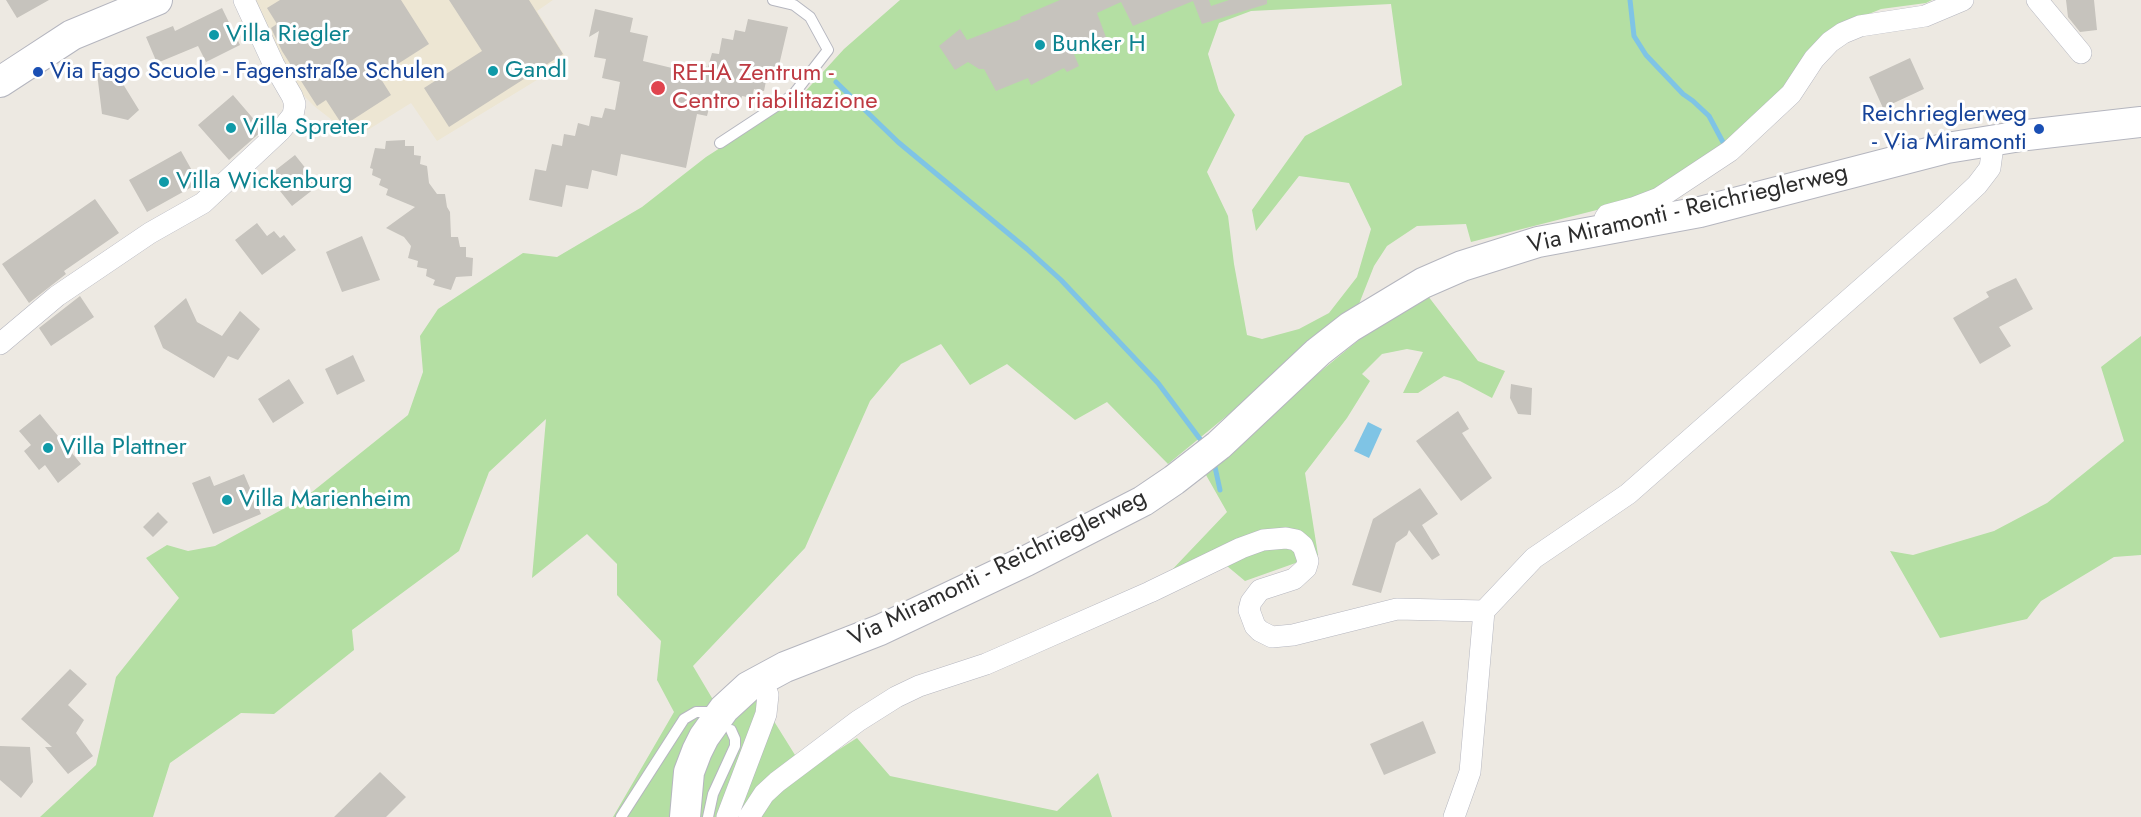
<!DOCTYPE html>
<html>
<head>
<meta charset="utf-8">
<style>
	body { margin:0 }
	canvas { display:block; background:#ede9e2 }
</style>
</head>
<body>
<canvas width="2141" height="817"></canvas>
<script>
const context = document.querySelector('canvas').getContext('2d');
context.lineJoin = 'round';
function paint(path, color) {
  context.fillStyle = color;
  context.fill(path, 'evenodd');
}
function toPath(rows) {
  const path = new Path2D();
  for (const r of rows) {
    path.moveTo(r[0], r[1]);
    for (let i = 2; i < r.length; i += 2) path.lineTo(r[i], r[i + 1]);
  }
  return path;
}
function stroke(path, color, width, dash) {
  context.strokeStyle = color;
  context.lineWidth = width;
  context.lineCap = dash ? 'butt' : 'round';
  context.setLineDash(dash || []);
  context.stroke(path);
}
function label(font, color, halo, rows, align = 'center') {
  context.font = font + ' Jost,sans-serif';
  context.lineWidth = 6;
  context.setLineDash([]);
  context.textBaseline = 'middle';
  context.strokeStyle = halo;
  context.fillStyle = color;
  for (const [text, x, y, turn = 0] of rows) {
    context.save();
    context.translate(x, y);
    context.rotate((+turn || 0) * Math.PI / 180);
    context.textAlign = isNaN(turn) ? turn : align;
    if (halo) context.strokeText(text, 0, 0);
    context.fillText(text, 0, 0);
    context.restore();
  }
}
const education = toPath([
	[254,0,553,0,537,11,568,61,437,141,411,103,355,138,314,106,294,86]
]);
const green = toPath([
	[900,0,1932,0,1926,3,1881,9,1842,25,1791,85,1732,141,1636,200,1471,242,1466,224,1417,226,1387,246,1374,266,1357,309,1168,464,1107,402,1075,420,1007,364,970,385,941,344,901,364,870,401,805,548,693,666,712,698,757,694,805,771,857,738,890,776,1057,811,1098,773,1112,817,613,817,674,712,657,680,661,641,617,595,617,564,587,534,532,578,546,419,489,472,459,551,352,630,354,650,274,714,241,713,170,763,153,817,40,817,96,765,116,677,179,598,146,558,167,545,188,551,215,546,307,496,408,415,423,372,420,336,438,309,523,253,557,257,642,207,706,157,801,96,844,49],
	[1391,4,1402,85,1305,136,1252,210,1256,231,1299,176,1349,183,1371,229,1357,277,1329,313,1299,329,1262,339,1247,335,1234,264,1228,216,1207,172,1235,115,1219,91,1208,54,1219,23,1251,11],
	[1428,296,1478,361,1505,371,1492,398,1460,381,1444,376,1418,393,1403,393,1423,352,1407,349,1382,354,1362,374,1370,381,1347,418,1305,473,1318,555,1245,581,1221,561,1168,574,1227,512,1206,475,1315,376,1383,320],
	[2141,336,2141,555,2114,557,2041,601,2027,619,1940,638,1890,551,1913,555,1994,531,2047,503,2124,441,2101,367]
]);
const water = toPath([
	[1368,422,1382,429,1369,458,1354,451]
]);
const stream = toPath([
	[1630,0,1634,36,1646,55,1683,94,1693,101,1709,116,1725,146],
	[836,82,898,142,1027,249,1061,280,1158,383,1200,439],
	[1215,467,1220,490]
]);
const building = toPath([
	[6,0,49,0,17,18],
	[280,0,401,0,429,44,379,76,391,95,343,126,326,100,317,106,282,51,271,28,277,24,267,8],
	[449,0,529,0,563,54,449,127,424,88,482,51],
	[1060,0,1209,0,1211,6,1229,0,1267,0,1267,4,1202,24,1193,1,1133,26,1121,2,1097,13,1107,40,1073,52,1079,66,1067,72,1064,68,1031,85,1028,78,996,91,984,69,979,69,968,62,955,70,939,46,960,29,967,40,1021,19,1020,17],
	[2066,0,2094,0,2097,30,2080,32,2068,17],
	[222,8,240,45,206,62,198,46,157,63,146,37,173,26,175,31],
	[595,9,633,18,630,32,648,36,643,61,672,68,671,73,697,79,700,65,708,67,712,53,719,54,722,38,733,40,735,30,745,32,748,19,788,27,776,78,767,76,764,91,754,89,752,98,742,96,739,106,724,102,722,110,709,108,707,116,697,114,686,168,621,154,617,176,592,170,588,189,566,185,562,207,529,200,535,169,546,171,552,144,562,146,564,134,575,136,578,123,589,126,591,116,602,118,605,108,615,110,620,82,602,78,606,59,594,57,599,31,589,37],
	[1910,58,1924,89,1883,108,1869,77],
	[115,71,139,110,128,120,102,114,97,73],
	[233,95,263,130,229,160,198,125],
	[405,140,405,146,414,146,414,155,421,156,420,164,427,166,429,183,437,194,445,194,447,207,450,212,451,237,458,237,460,247,466,247,466,257,473,258,472,276,456,277,451,290,433,285,435,280,426,276,427,269,417,267,418,261,408,258,411,246,404,237,386,228,415,207,386,195,388,189,379,185,381,179,372,175,373,169,370,168,375,148,385,149,386,141],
	[181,151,199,183,147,212,129,180],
	[295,155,319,185,292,206,268,176],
	[95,199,119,233,64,271,66,274,29,303,2,264],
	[257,223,267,236,274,231,280,238,284,235,296,250,262,275,235,240],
	[362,236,380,280,342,292,326,252],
	[2016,278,2033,309,1999,327,2011,346,1980,364,1953,318,1989,297,1986,292],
	[80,296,94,317,51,346,39,328],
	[186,298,197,322,222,336,240,311,260,329,238,360,228,356,214,378,163,348,154,326],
	[353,355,365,381,337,395,325,369],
	[289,379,304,403,273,423,258,399],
	[1511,384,1532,388,1531,415,1518,414,1510,398],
	[1458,411,1469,429,1462,433,1492,478,1461,501,1416,441],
	[40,414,81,464,58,483,45,465,39,470,24,451,31,445,19,431],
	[244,474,261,514,213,534,192,483,210,476,214,486],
	[1420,488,1438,514,1422,525,1440,555,1432,560,1409,530,1407,535,1396,543,1381,593,1352,585,1373,519],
	[158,512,168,522,153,537,143,527],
	[70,669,87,684,68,705,84,720,76,733,93,756,68,774,45,747,52,747,21,719],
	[1423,721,1436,753,1384,775,1370,744],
	[0,746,30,747,33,782,21,798,0,780],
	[380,772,406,797,386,817,334,817]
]);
const lane = toPath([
	[720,143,793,95,828,50,810,17,794,5,773,0],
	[621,817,684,719,696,712,707,712],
	[708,817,713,794,735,746,735,739,731,730]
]);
const street = toPath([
	[2037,0,2081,53],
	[1607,228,1605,218,1607,215,1633,208,1659,198,1730,151,1791,94,1814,59,1830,42,1843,33,1860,26,1925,16,1963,0],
	[0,344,57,296,150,233,203,203,281,130,293,115,295,104,292,96,274,65,244,0],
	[727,817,766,714,768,695,762,680],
	[749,817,764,794,777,782,858,721,896,697,919,686,986,664,1025,647,1150,592,1241,548,1263,540,1286,538,1296,540,1303,546,1308,561,1306,568,1294,579,1260,590,1251,602,1249,610,1255,626,1260,631,1272,637,1293,635,1397,609,1484,611],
	[1454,817,1470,772,1484,611,1534,558,1628,494,1944,216,1977,185,1990,168,1992,153,1988,141]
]);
const secondary = toPath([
	[0,82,72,35,157,0],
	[685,817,689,772,697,751,704,737,724,709,748,687,785,667,880,630,1026,561,1143,501,1174,480,1219,445,1318,352,1350,327,1423,283,1462,266,1538,242,1700,212,1947,148,2027,135,2141,122]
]);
const markers = [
	[214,35,6,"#0f9aa8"],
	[1040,45,6,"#0f9aa8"],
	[493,71,6,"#0f9aa8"],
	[38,72,6,"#1a4fb4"],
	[658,88,8,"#e0444e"],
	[231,128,6,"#0f9aa8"],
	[2039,129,6,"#1a4fb4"],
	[164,182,6,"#0f9aa8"],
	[48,448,6,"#0f9aa8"],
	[227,500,6,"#0f9aa8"]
];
const cultureNames = [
	["Villa Riegler",226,35],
	["Bunker H",1052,45],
	["Gandl",505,71],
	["Villa Spreter",243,128],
	["Villa Wickenburg",176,182],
	["Villa Plattner",60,448],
	["Villa Marienheim",239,500]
];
const transitNames = [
	["Via Fago Scuole - Fagenstraße Schulen",50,72],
	["Reichrieglerweg",2027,115,"right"],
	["- Via Miramonti",2027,143,"right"]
];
const healthNames = [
	["REHA Zentrum -",672,74],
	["Centro riabilitazione",672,102]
];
const streetNames = [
	["Via Miramonti - Reichrieglerweg",1688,210,-13],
	["Via Miramonti - Reichrieglerweg",998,569,-26]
];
paint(education, '#ede6d3');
paint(green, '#b4dfa3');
paint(water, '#7fc4e5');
stroke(stream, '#7fc4e5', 5);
paint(building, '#c6c3bd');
stroke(lane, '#b5b6bf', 12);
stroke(street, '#b5b6bf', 22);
stroke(secondary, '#b5b6bf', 32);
stroke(lane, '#fff', 10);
stroke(street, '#fff', 21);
stroke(secondary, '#fff', 30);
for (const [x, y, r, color] of markers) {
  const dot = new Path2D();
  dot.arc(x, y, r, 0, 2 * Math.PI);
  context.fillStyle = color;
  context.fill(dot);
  stroke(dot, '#fff', 2);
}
label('24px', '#0d838f', '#fff', cultureNames, 'left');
label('24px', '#164399', '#fff', transitNames, 'left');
label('24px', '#be3a42', '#fff', healthNames, 'left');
label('24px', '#2d2d2d', '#fff', streetNames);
</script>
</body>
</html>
